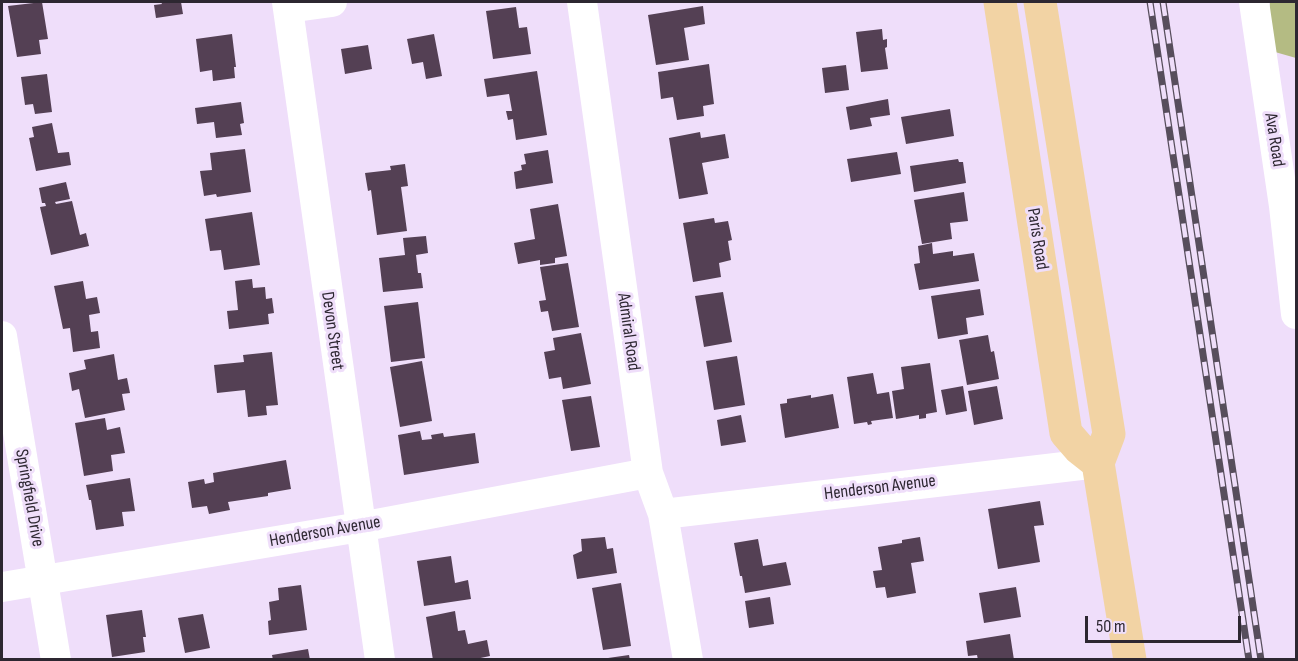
<!DOCTYPE html>
<html>
<head>
<meta charset="utf-8">
<style>
	body { margin:0 }
	#map { position:relative; width:1298px; height:661px; overflow:hidden; background:#efdefa; font-family:"Sofia Sans Condensed",sans-serif }
	canvas { display:block }
	.frame { position:absolute; inset:0; border:3px solid #2d2731; pointer-events:none }
	.scale { position:absolute; left:1085px; top:616px; width:156px; height:27px; box-sizing:border-box; border:3px solid #2d2731; border-top:0; padding-left:8px; font-size:18px; line-height:21px; white-space:nowrap; color:#2d2731; -webkit-text-stroke:4px #efdefa; paint-order:stroke }
</style>
</head>
<body>
<div id="map">
<canvas width="1298" height="661"></canvas>
<div class="frame"></div>
<div class="scale">50 m</div>
</div>
<script>
const context = document.querySelector('canvas').getContext('2d');
context.lineJoin = 'round';
function paint(path, color) {
  context.fillStyle = color;
  context.fill(path, 'evenodd');
}
function toPath(rows) {
  const path = new Path2D();
  for (const r of rows) {
    path.moveTo(r[0], r[1]);
    for (let i = 2; i < r.length; i += 2) path.lineTo(r[i], r[i + 1]);
  }
  return path;
}
function stroke(path, color, width, dash) {
  context.strokeStyle = color;
  context.lineWidth = width;
  context.lineCap = dash ? 'butt' : 'round';
  context.setLineDash(dash || []);
  context.stroke(path);
}
function label(font, color, halo, rows, align = 'center') {
  context.font = font + ' "Sofia Sans Condensed",sans-serif';
  context.lineWidth = 6;
  context.setLineDash([]);
  context.textBaseline = 'middle';
  context.strokeStyle = halo;
  context.fillStyle = color;
  for (const [text, x, y, turn = 0] of rows) {
    context.save();
    context.translate(x, y);
    context.rotate((+turn || 0) * Math.PI / 180);
    context.textAlign = isNaN(turn) ? turn : align;
    if (halo) context.strokeText(text, 0, 0);
    context.fillText(text, 0, 0);
    context.restore();
  }
}
const forest = toPath([
	[1270,2,1296,2,1296,58,1275,52,1268,25]
]);
const building = toPath([
	[42,2,48,39,39,40,41,54,17,57,8,6],
	[161,2,181,2,183,14,156,18,154,5,162,4],
	[703,6,705,24,684,28,689,60,656,65,648,15],
	[516,7,519,28,527,27,531,54,493,59,486,11],
	[882,29,883,40,887,39,887,47,885,48,888,69,861,72,856,32],
	[232,34,236,67,234,67,235,78,213,81,212,70,200,72,196,39],
	[434,34,442,76,426,79,423,62,412,64,407,39],
	[368,45,372,69,345,74,341,49],
	[709,64,714,104,703,106,704,116,677,120,673,97,661,99,658,72],
	[846,65,849,90,825,93,822,68],
	[537,71,547,135,516,140,513,119,508,120,506,111,512,111,509,94,487,97,484,79],
	[47,74,52,112,35,114,33,104,25,105,21,77],
	[888,99,890,115,870,118,872,126,850,130,846,107],
	[241,102,244,123,240,124,242,135,216,138,214,122,197,124,195,108],
	[950,109,954,136,906,144,901,117],
	[52,123,58,153,69,152,71,165,36,171,29,138,34,137,32,127],
	[700,132,701,138,725,134,729,158,702,163,708,194,679,199,669,138],
	[245,149,251,192,217,197,216,194,204,196,200,171,212,170,210,153],
	[548,150,553,183,516,189,514,172,522,170,521,165,526,164,524,154],
	[897,152,901,174,851,182,847,159],
	[958,159,959,162,963,162,966,183,914,192,910,166],
	[405,164,408,186,401,187,407,231,377,235,371,190,368,191,365,173,391,170,390,166],
	[66,182,70,199,55,202,56,204,72,201,80,235,86,233,89,246,51,255,40,207,46,206,45,203,42,203,39,188],
	[964,192,968,221,950,223,952,239,922,244,914,200],
	[558,204,567,256,555,258,555,263,540,265,540,260,518,264,514,243,535,239,530,209],
	[252,212,260,265,224,270,221,250,210,251,205,219],
	[714,218,715,223,728,221,732,240,728,241,731,260,719,263,721,277,693,282,683,223],
	[426,236,428,253,416,255,418,273,421,273,423,288,383,292,379,258,405,255,403,238],
	[932,243,933,254,953,251,953,256,974,253,979,281,919,290,914,264,920,263,918,246],
	[568,263,579,327,552,331,548,311,541,312,539,301,546,300,540,267],
	[252,279,253,288,265,287,266,299,272,298,274,313,268,314,269,324,229,329,227,311,238,310,235,281],
	[83,281,86,299,97,297,100,313,89,315,91,332,98,331,100,348,73,352,70,328,63,329,54,286],
	[980,289,984,315,966,318,968,334,938,339,931,296],
	[723,292,732,342,704,347,695,296],
	[418,302,425,358,391,362,384,306],
	[581,333,591,384,563,389,561,377,549,379,544,352,555,350,553,338],
	[988,335,991,352,994,351,999,379,967,385,959,340],
	[272,352,278,405,266,406,267,415,248,417,245,390,217,393,214,365,244,362,243,355],
	[114,354,118,380,127,378,130,393,122,394,125,410,85,418,79,389,72,391,69,373,86,369,84,360],
	[737,356,745,405,714,410,706,361],
	[422,361,432,421,400,427,390,367],
	[930,363,937,412,926,414,926,418,919,419,919,415,896,419,892,391,904,389,901,367],
	[873,373,877,394,889,392,893,418,871,421,872,424,868,425,867,422,854,424,847,377],
	[963,386,967,411,946,415,941,390],
	[997,386,1003,419,974,425,968,391],
	[833,394,839,428,785,438,780,404,787,403,787,399,811,395,811,398],
	[591,396,600,447,571,451,562,400],
	[741,415,746,442,721,446,717,420],
	[105,418,107,430,120,427,125,453,111,455,113,471,84,476,75,423],
	[420,431,422,440,432,439,431,435,443,433,444,437,475,433,479,463,404,475,398,435],
	[286,460,291,489,268,493,268,496,228,502,230,510,209,514,207,506,192,508,188,482,204,479,205,484,214,482,213,473],
	[130,478,135,511,122,512,124,526,96,530,91,500,89,500,86,485],
	[1040,501,1044,525,1034,526,1040,562,998,569,988,509],
	[605,537,607,549,613,548,617,573,577,579,573,555,582,551,581,539],
	[920,537,924,561,911,563,916,593,887,598,885,587,876,588,873,571,882,570,878,547,902,543,902,540],
	[758,539,763,566,786,562,791,585,745,593,742,576,740,576,734,543],
	[451,556,455,583,468,580,471,599,424,606,417,561],
	[621,583,631,646,603,650,592,588],
	[301,585,307,630,269,635,268,621,271,620,269,602,279,600,278,588],
	[1016,587,1021,617,984,623,979,593],
	[770,597,774,624,749,628,745,601],
	[142,610,146,637,143,637,145,652,112,657,106,615],
	[455,611,458,631,465,630,468,644,487,640,490,656,471,660,433,660,426,617],
	[203,614,210,648,185,653,178,618],
	[1010,634,1014,660,978,660,977,655,968,656,966,641],
	[308,649,310,660,273,660,272,655],
	[629,655,630,660,608,660,608,658]
]);
const minor = toPath([
	[287,2,380,660],
	[582,2,648,473,663,514,688,660],
	[1254,2,1284,206,1296,314],
	[288,8,332,2],
	[2,336,56,660],
	[663,514,1098,463],
	[2,587,360,527,648,473]
]);
const major = toPath([
	[1000,2,1066,433,1079,448,1098,463],
	[1040,2,1109,434,1098,463,1130,660]
]);
const rail = toPath([
	[1150,2,1249,660],
	[1163,2,1261,660]
]);
const streetNames = [
	["Ava Road",1274,140,81],
	["Paris Road",1037,239,81],
	["Devon Street",332,331,82],
	["Admiral Road",628,332,82],
	["Henderson Avenue",880,488,-7],
	["Springfield Drive",29,498,80],
	["Henderson Avenue",325,532,-10]
];
paint(forest, '#b4bb83');
paint(building, '#544054');
stroke(minor, '#fff', 30);
stroke(major, '#f2d3a4', 33);
stroke(rail, '#574e5c', 7);
stroke(rail, '#efdefa', 4.5, [14]);
label('18px', '#2d2731', '#efdefa', streetNames);
</script>
</body>
</html>
